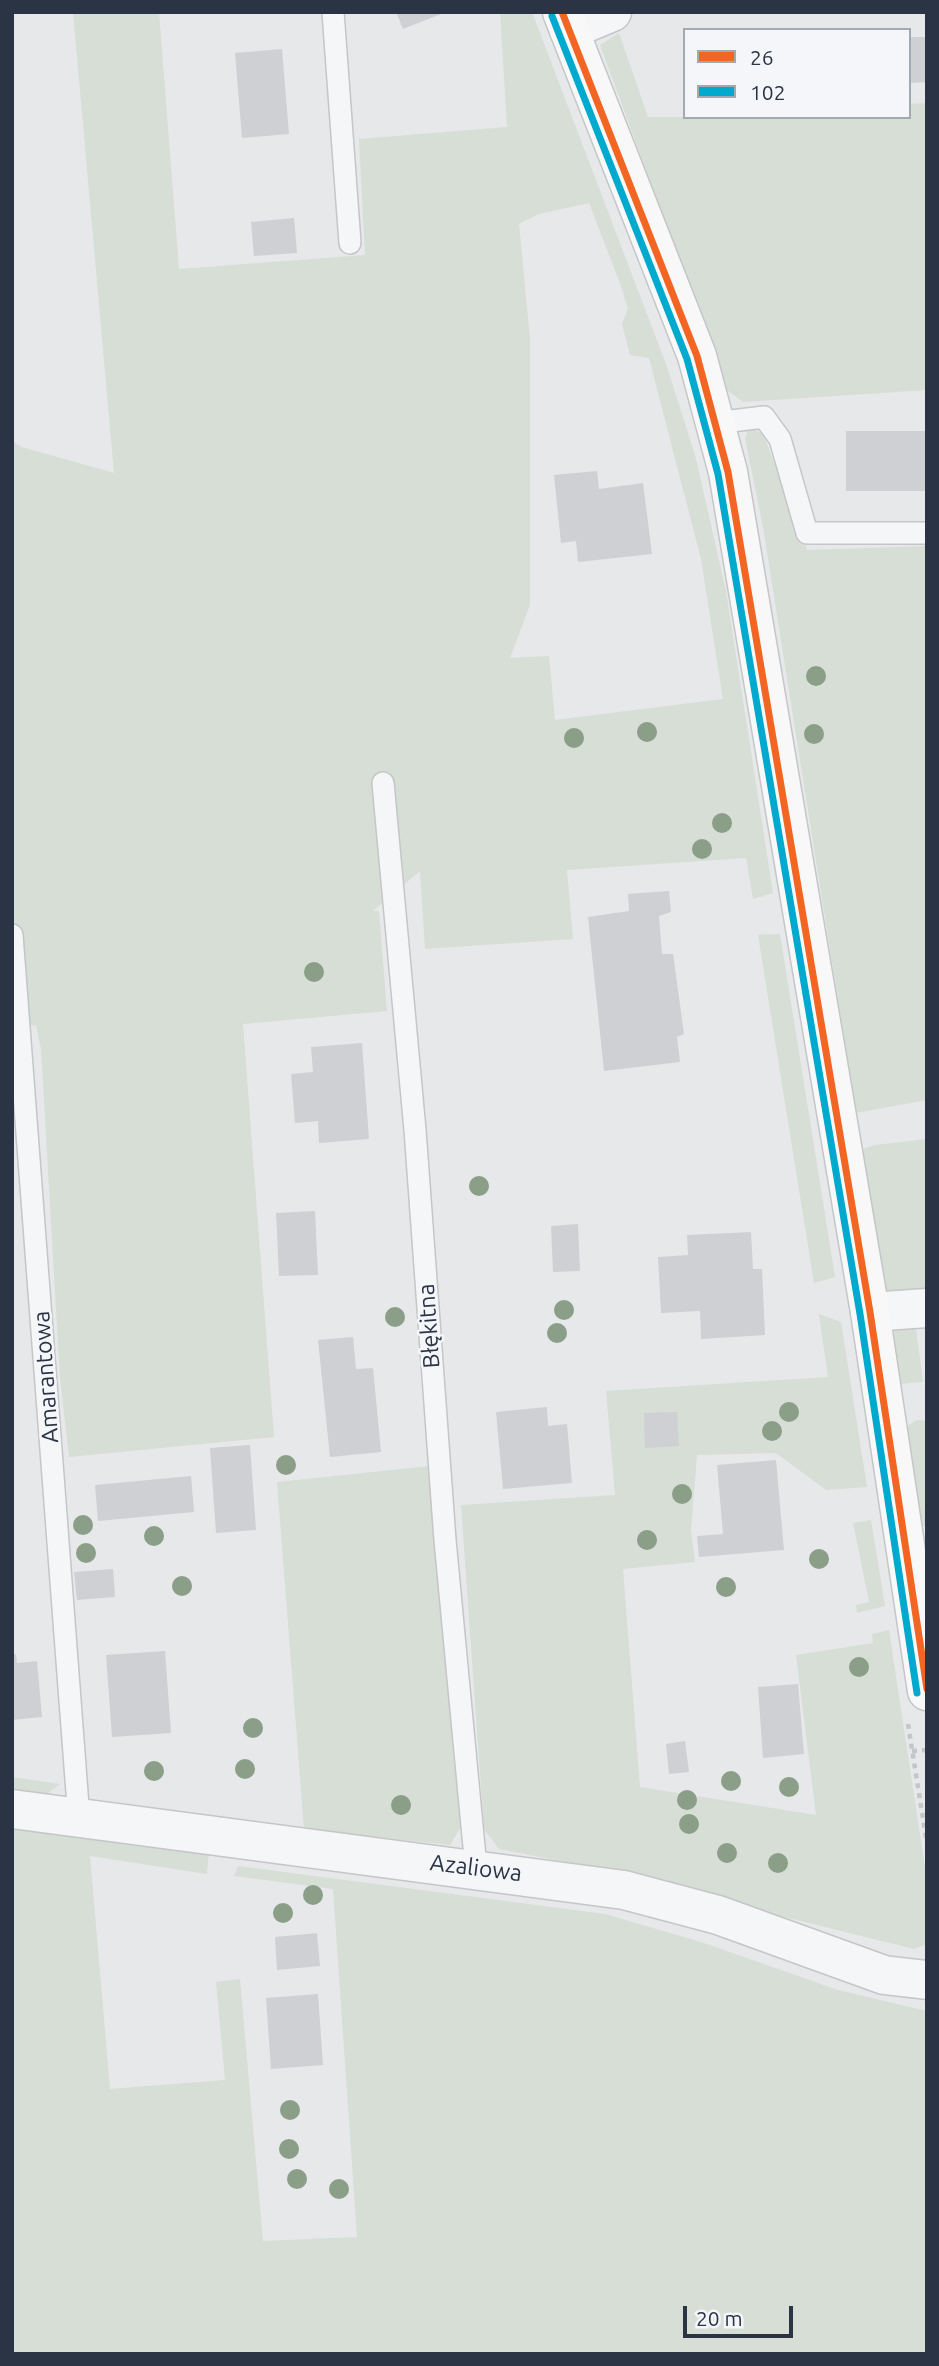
<!DOCTYPE html>
<html>
<head>
<meta charset="utf-8">
<style>
	body { margin:0 }
	#map { position:relative; width:939px; height:2366px; overflow:hidden; background:#e6e8ea; font-family:Ubuntu,sans-serif }
	canvas { display:block }
	.frame { position:absolute; inset:0; border:14px solid #2b3445; pointer-events:none }
	.legend { position:absolute; left:683px; top:28px; width:228px; height:91px; box-sizing:border-box; background:#f4f6f9; border:2px solid #a4a8b1; margin:0; padding:9px 12px; list-style:none; font-size:21px; color:#2b3445 }
	.legend li { display:flex; align-items:center; gap:14px; height:35px }
	.legend b { width:35px; border:2px solid #a4a8b1 }
	.scale { position:absolute; left:683px; top:2306px; width:110px; height:32px; box-sizing:border-box; border:4px solid #2b3445; border-top:0; padding-left:9px; font-size:21px; line-height:24px; white-space:nowrap; color:#2b3445; -webkit-text-stroke:5px #f4f6f9; paint-order:stroke }
</style>
</head>
<body>
<div id="map">
<canvas width="939" height="2366"></canvas>
<div class="frame"></div>
<ul class="legend">
<li><b style="height:9px;background:#f26522"></b>26</li>
<li><b style="height:9px;background:#00a9ce"></b>102</li>
</ul>
<div class="scale">20 m</div>
</div>
<script>
const context = document.querySelector('canvas').getContext('2d');
context.lineJoin = 'round';
function paint(path, color) {
  context.fillStyle = color;
  context.fill(path, 'evenodd');
}
function toPath(rows) {
  const path = new Path2D();
  for (const r of rows) {
    path.moveTo(r[0], r[1]);
    for (let i = 2; i < r.length; i += 2) path.lineTo(r[i], r[i + 1]);
  }
  return path;
}
function stroke(path, color, width, dash) {
  context.strokeStyle = color;
  context.lineWidth = width;
  context.lineCap = dash ? 'butt' : 'round';
  context.setLineDash(dash || []);
  context.stroke(path);
}
function label(font, color, halo, rows, align = 'center') {
  context.font = font + ' Ubuntu,sans-serif';
  context.lineWidth = 5;
  context.setLineDash([]);
  context.textBaseline = 'middle';
  context.strokeStyle = halo;
  context.fillStyle = color;
  for (const [text, x, y, turn = 0] of rows) {
    context.save();
    context.translate(x, y);
    context.rotate((+turn || 0) * Math.PI / 180);
    context.textAlign = isNaN(turn) ? turn : align;
    if (halo) context.strokeText(text, 0, 0);
    context.fillText(text, 0, 0);
    context.restore();
  }
}
const green = toPath([
	[73,12,159,12,179,269,365,255,359,139,507,127,500,12,532,12,666,364,695,455,726,591,773,893,753,899,746,858,567,870,573,939,425,949,420,871,373,911,379,911,387,1011,243,1024,274,1437,69,1457,60,1378,41,1049,36,1025,12,1027,12,441,22,447,114,473],
	[589,203,621,286,628,309,622,324,630,355,649,358,701,559,723,699,555,720,549,656,510,658,530,605,530,339,519,224,539,214],
	[619,33,648,117,909,117,909,104,927,103,927,390,743,402,727,390,600,45],
	[749,428,763,433,807,550,927,546,927,1100,856,1113,763,527,745,438],
	[780,934,835,1277,814,1283,758,935],
	[927,1139,927,1296,893,1298,886,1290,860,1150,875,1145],
	[819,1314,841,1322,867,1487,826,1490,776,1453,697,1455,691,1530,695,1562,623,1569,640,1787,816,1815,796,1655,873,1643,872,1634,889,1630,927,1881,927,1944,914,1949,772,1914,636,1876,499,1849,484,1829,461,1505,615,1495,606,1391,828,1377],
	[915,1321,923,1382,899,1384,890,1340,895,1330],
	[917,1420,927,1421,927,1525,919,1527,907,1426],
	[430,1466,463,1823,450,1845,304,1829,277,1482],
	[871,1520,885,1606,857,1613,856,1605,869,1602,853,1523],
	[12,1777,60,1784,44,1796,12,1793],
	[12,1823,209,1851,207,1874,90,1856,110,2089,225,2080,216,1982,240,1979,263,2241,357,2237,333,1889,234,1876,238,1866,605,1914,701,1942,838,1990,927,2011,927,2354,12,2354]
]);
const building = toPath([
	[396,12,446,12,403,29],
	[909,37,927,37,927,82,909,83],
	[282,49,289,134,242,138,235,53],
	[294,218,297,253,254,256,251,222],
	[846,431,927,431,927,491,846,491],
	[597,471,599,489,643,483,652,554,578,562,576,541,561,543,554,475],
	[669,891,671,912,659,916,662,954,673,954,684,1034,677,1037,680,1062,604,1071,588,917,629,911,628,894],
	[362,1043,369,1139,319,1143,318,1121,295,1123,291,1074,313,1072,311,1047],
	[315,1211,318,1275,279,1276,276,1213],
	[578,1224,580,1271,553,1272,551,1226],
	[751,1232,753,1269,762,1269,765,1335,701,1339,700,1311,661,1313,658,1257,688,1255,687,1235],
	[353,1337,356,1369,373,1368,381,1452,330,1457,318,1340],
	[547,1407,548,1426,567,1424,572,1483,503,1489,496,1412],
	[677,1412,679,1446,645,1448,644,1413],
	[250,1445,256,1530,216,1533,210,1448],
	[776,1460,784,1550,699,1557,697,1536,723,1534,717,1465],
	[191,1476,194,1512,98,1521,95,1485],
	[113,1569,115,1597,77,1600,74,1572],
	[165,1651,171,1733,112,1737,106,1655],
	[12,1654,16,1654,17,1663,37,1661,42,1717,12,1720],
	[798,1684,804,1754,763,1758,758,1687],
	[685,1741,689,1772,669,1774,666,1744],
	[317,1933,320,1966,277,1970,275,1937],
	[318,1994,323,2065,271,2069,266,1998]
]);
const path = toPath([
	[908,1724,927,1844],
	[912,1751,927,1750]
]);
const lane = toPath([
	[333,12,350,243],
	[715,423,764,417,780,439,807,533,927,533],
	[383,783,415,1130,445,1540,476,1868],
	[12,935,79,1819]
]);
const street = toPath([
	[569,30,612,12],
	[870,1312,927,1308],
	[12,1809,624,1890,718,1915,884,1975,927,1980]
]);
const secondary = toPath([
	[562,12,697,356,728,472,870,1312,927,1691]
]);
const bus1 = toPath([
	[562,12,697,356,728,472,870,1312,927,1689]
]);
const bus2 = toPath([
	[552,16,687,359,718,474,860,1314,917,1693]
]);
const trees = [
	[816,676],
	[647,732],
	[814,734],
	[574,738],
	[722,823],
	[702,849],
	[314,972],
	[479,1186],
	[564,1310],
	[395,1317],
	[557,1333],
	[789,1412],
	[772,1431],
	[286,1465],
	[682,1494],
	[83,1525],
	[154,1536],
	[647,1540],
	[86,1553],
	[819,1559],
	[182,1586],
	[726,1587],
	[859,1667],
	[253,1728],
	[245,1769],
	[154,1771],
	[731,1781],
	[789,1787],
	[687,1800],
	[401,1805],
	[689,1824],
	[727,1853],
	[778,1863],
	[313,1895],
	[283,1913],
	[290,2110],
	[289,2149],
	[297,2179],
	[339,2189]
];
const streetNames = [
	["Błękitna",429,1326,-94],
	["Amarantowa",46,1377,-94],
	["Azaliowa",476,1868,7]
];
paint(green, '#d6ded6');
paint(building, '#ced0d3');
stroke(lane, '#c4c6c8', 24);
stroke(street, '#c4c6c8', 41);
stroke(secondary, '#c4c6c8', 41);
stroke(path, '#c5c6ca', 4.5, [5, 5]);
stroke(lane, '#f5f6f7', 21);
stroke(street, '#f5f6f7', 38);
stroke(secondary, '#f8f8f8', 38);
stroke(bus1, '#f26522', 7);
stroke(bus2, '#00a9ce', 7);
context.fillStyle = '#8a9e88';
for (const [x, y] of trees) {
  context.beginPath();
  context.arc(x, y, 10, 0, 2 * Math.PI);
  context.fill();
}
label('23px', '#2b3445', '#f4f6f9', streetNames);
</script>
</body>
</html>
